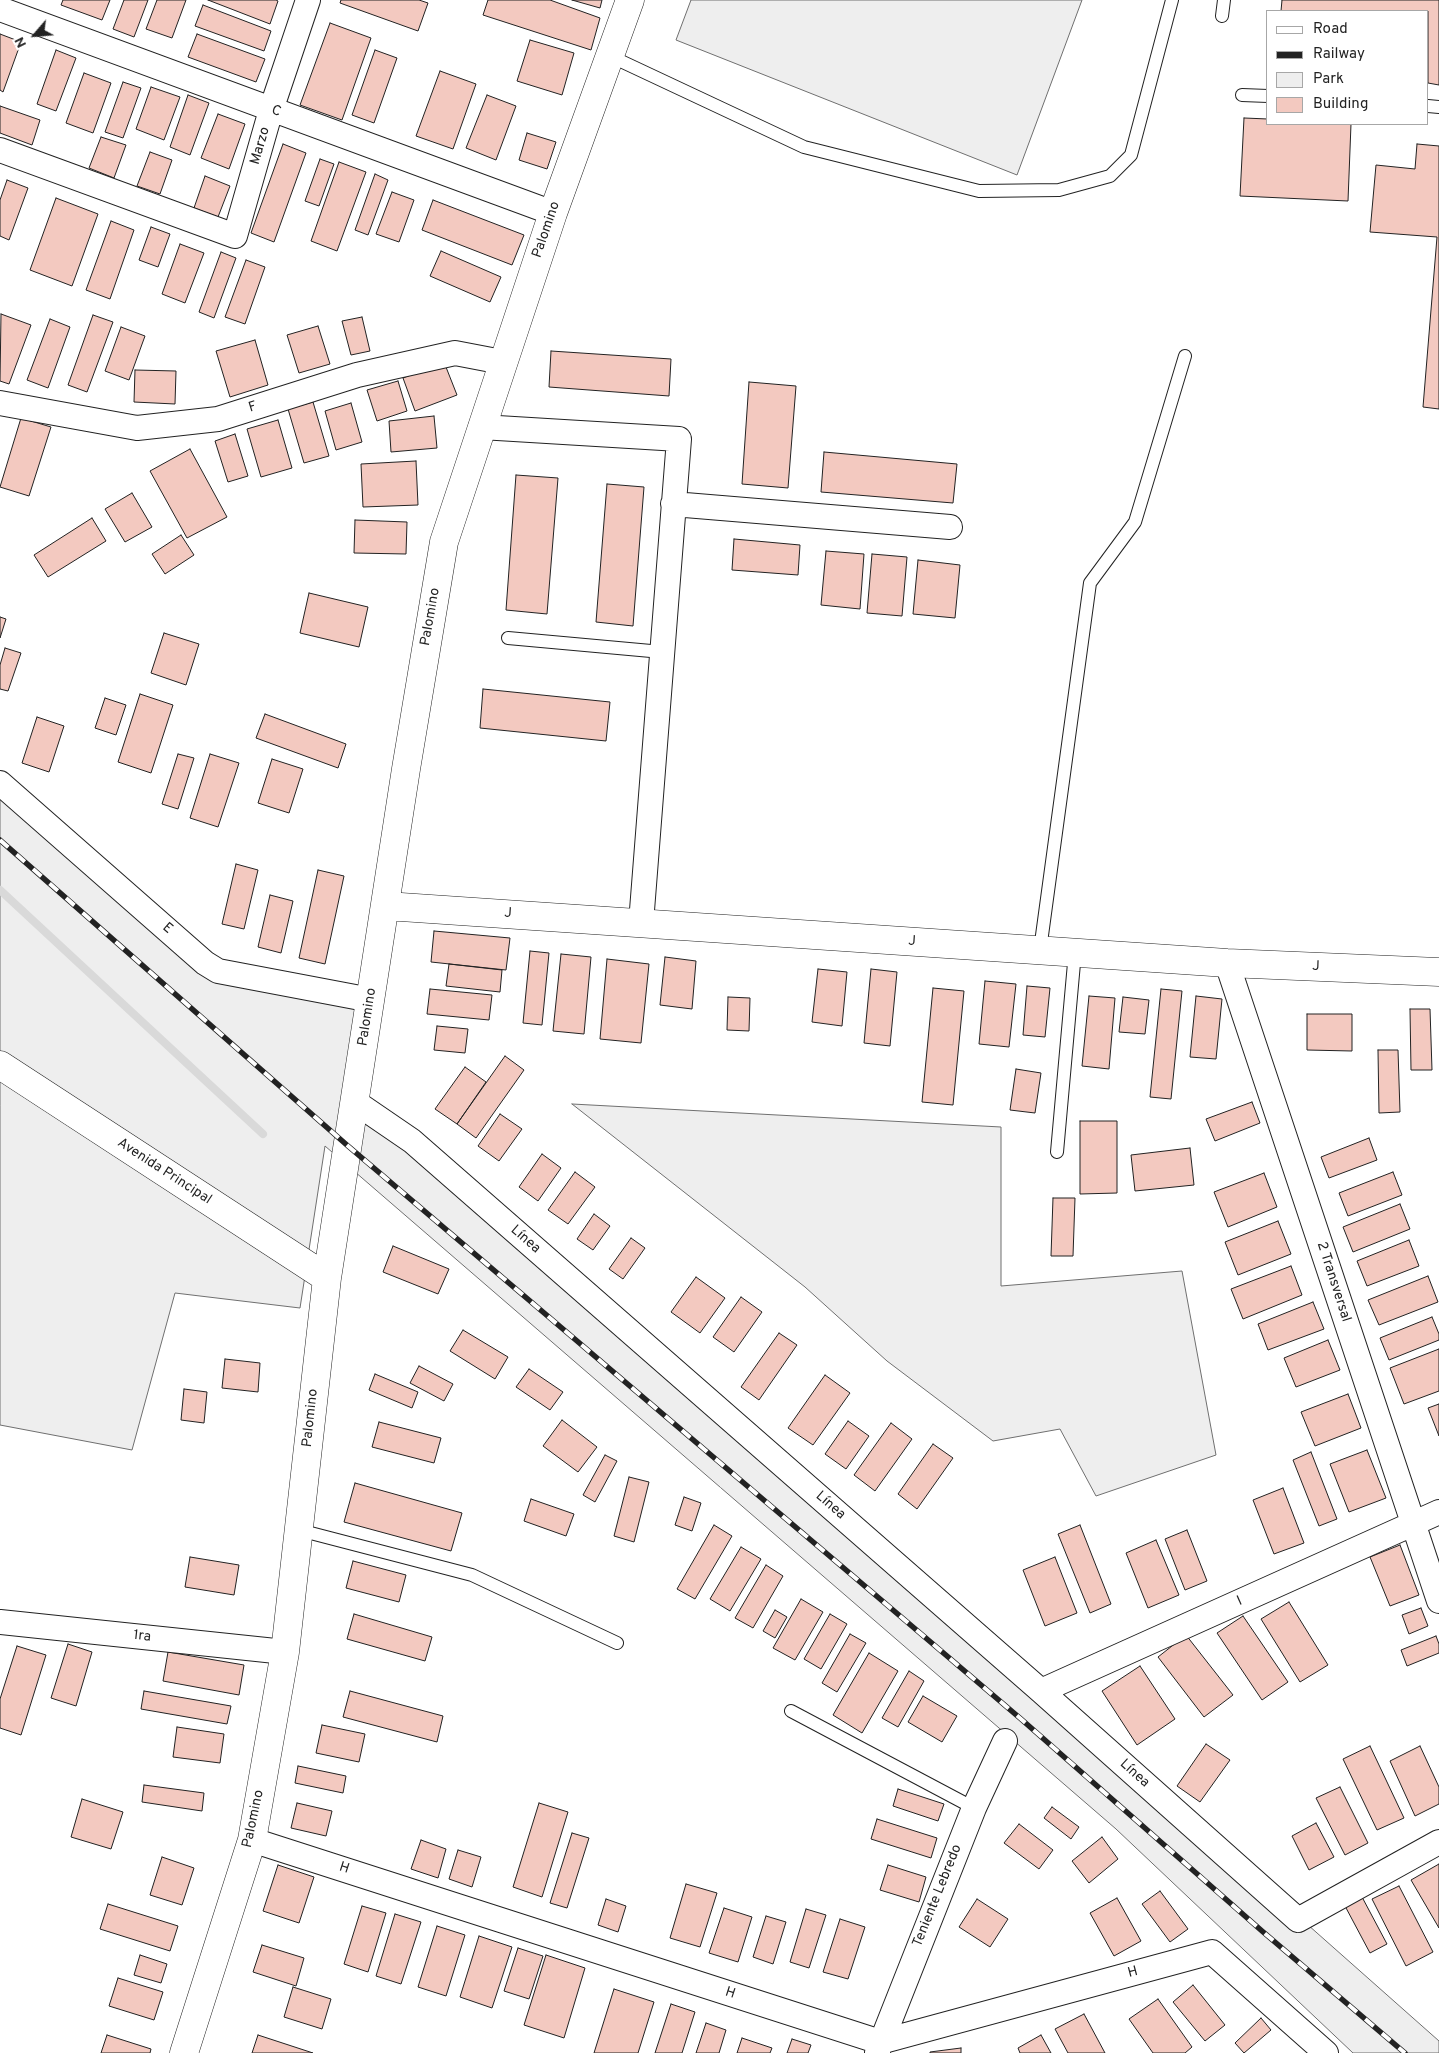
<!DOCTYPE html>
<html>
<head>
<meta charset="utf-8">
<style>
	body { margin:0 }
	#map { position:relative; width:1439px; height:2053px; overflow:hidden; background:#fff; font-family:Overpass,sans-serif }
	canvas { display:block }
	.legend { position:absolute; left:1266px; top:10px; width:162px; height:115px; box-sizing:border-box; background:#fff; border:1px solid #a7a7a7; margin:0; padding:6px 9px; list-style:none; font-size:15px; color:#222 }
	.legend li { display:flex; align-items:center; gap:10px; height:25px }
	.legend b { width:25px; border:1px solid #a7a7a7 }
	.north { position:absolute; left:10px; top:10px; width:50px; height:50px; -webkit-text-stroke:4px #fff; paint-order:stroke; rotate:243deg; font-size:14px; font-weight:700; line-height:20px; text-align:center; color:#222 }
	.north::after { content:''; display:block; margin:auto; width:18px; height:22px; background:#222; clip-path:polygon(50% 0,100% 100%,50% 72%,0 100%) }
</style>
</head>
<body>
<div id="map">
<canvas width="1439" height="2053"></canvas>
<ul class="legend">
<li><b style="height:6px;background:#fff"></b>Road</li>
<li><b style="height:6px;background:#222"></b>Railway</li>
<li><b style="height:14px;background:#eee"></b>Park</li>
<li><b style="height:14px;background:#f3c9c0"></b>Building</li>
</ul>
<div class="north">N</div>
</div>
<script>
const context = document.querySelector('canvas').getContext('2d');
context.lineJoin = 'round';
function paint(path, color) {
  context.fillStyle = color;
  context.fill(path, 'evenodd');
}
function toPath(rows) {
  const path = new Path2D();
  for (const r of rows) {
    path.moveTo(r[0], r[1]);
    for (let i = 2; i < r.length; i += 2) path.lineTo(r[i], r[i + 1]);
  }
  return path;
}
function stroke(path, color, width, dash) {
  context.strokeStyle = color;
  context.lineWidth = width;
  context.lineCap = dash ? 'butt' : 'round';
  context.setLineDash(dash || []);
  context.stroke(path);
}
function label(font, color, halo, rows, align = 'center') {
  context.font = font + ' Overpass,sans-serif';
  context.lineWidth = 4;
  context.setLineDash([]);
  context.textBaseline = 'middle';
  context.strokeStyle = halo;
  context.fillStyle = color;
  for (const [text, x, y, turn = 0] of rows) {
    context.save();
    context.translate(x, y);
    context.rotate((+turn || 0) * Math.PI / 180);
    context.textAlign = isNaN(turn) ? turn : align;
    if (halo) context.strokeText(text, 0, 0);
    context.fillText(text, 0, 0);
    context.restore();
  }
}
const green = toPath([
	[691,0,1082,0,1017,175,676,40,691,0],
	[0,786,205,963,358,989,355,1102,704,1390,1439,2041,1439,2053,1353,2053,1116,1829,325,1146,300,1308,175,1293,132,1450,0,1425,0,786],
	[572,1104,1001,1127,1001,1286,1182,1271,1216,1455,1096,1496,1060,1429,993,1441,887,1361,805,1287,572,1104]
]);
const stream = toPath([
	[0,890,263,1134]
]);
const building = toPath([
	[63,0,110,0,102,20,61,5,63,0],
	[124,0,148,0,134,37,113,29,124,0],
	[157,0,186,0,172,38,146,29,157,0],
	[208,0,276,0,278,1,270,24,208,0],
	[341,0,419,0,428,3,418,31,340,3,341,0],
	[488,0,550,0,600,18,591,50,483,15,488,0],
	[572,0,602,0,600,8,572,0],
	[1282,0,1439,0,1439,85,1428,83,1428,11,1281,11,1282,0],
	[203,5,271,31,264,51,195,26,203,5],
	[330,23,371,38,342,120,300,105,330,23],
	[0,34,21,42,3,92,0,90,0,34],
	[197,34,265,59,256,82,188,57,197,34],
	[530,40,574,53,562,95,517,81,530,40],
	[56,50,76,58,56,111,37,104,56,50],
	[375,50,397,58,374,123,352,115,375,50],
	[440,71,476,84,453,149,416,136,440,71],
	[84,73,111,83,93,133,66,123,84,73],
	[123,82,141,88,123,138,105,132,123,82],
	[151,87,180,97,164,140,136,129,151,87],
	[188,95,209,103,190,155,170,147,188,95],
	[487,95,516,106,496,160,466,148,487,95],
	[0,106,40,120,32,145,0,133,0,106],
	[218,114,245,124,229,169,201,158,218,114],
	[1244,118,1268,119,1268,124,1351,124,1348,201,1240,196,1244,118],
	[527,133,556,142,547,169,519,160,527,133],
	[101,137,126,145,114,178,89,168,101,137],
	[283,144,306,153,274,242,251,233,283,144],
	[1417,144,1439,146,1439,409,1423,407,1437,237,1370,232,1376,165,1415,169,1417,144],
	[150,152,172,160,160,194,137,186,150,152],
	[320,159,334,164,319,206,305,201,320,159],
	[339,162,366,172,337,251,311,241,339,162],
	[375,174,388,180,368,235,355,230,375,174],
	[205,176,230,186,218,217,194,208,205,176],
	[7,180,28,188,9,240,0,236,0,200,7,180],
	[392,192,414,200,399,242,376,234,392,192],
	[56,198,98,214,72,286,30,270,56,198],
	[433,200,524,235,512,265,422,230,433,200],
	[111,221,134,230,110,299,86,290,111,221],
	[151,227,170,234,158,267,139,260,151,227],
	[180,244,204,253,185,303,162,294,180,244],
	[441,251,501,277,490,302,430,276,441,251],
	[221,252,236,258,214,318,199,312,221,252],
	[246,260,265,267,245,324,225,317,246,260],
	[1,314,31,325,9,384,0,381,1,314],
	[93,315,113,322,87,392,68,385,93,315],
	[362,317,370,351,351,355,342,321,362,317],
	[50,319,70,327,48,388,27,380,50,319],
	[318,326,330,364,299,373,287,335,318,326],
	[121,327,145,336,129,380,105,371,121,327],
	[255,340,268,385,230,397,216,351,255,340],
	[551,351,671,359,669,396,549,387,551,351],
	[444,362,457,395,415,411,403,378,444,362],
	[135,370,176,371,175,404,134,402,135,370],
	[398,381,407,411,377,421,367,390,398,381],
	[749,382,796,386,788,488,742,484,749,382],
	[313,402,329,456,304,463,288,409,313,402],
	[351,403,362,442,336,450,325,411,351,403],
	[434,416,437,448,391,452,389,421,434,416],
	[21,418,51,427,29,496,0,487,21,418],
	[278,420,292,468,261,477,247,429,278,420],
	[235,434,248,476,228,482,215,441,235,434],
	[190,449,227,517,187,538,150,471,190,449],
	[824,452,957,464,953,503,821,492,824,452],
	[416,461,418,505,363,507,361,464,416,461],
	[516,475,558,478,547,614,506,610,516,475],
	[607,484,644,487,633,626,596,622,607,484],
	[132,493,152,527,125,542,105,509,132,493],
	[92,518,106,541,48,577,34,555,92,518],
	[355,520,407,522,406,554,354,553,355,520],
	[181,535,194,555,165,574,152,554,181,535],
	[734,539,800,545,798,575,732,570,734,539],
	[826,551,864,554,860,609,821,605,826,551],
	[872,554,907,557,902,616,867,613,872,554],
	[918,560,960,565,955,618,913,614,918,560],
	[309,593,368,607,359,647,300,633,309,593],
	[0,617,6,619,0,638,0,617],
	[164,633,199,644,186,685,151,673,164,633],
	[5,648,21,653,8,691,0,689,0,665,5,648],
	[483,689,610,702,606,741,480,728,483,689],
	[140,694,173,705,151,773,118,762,140,694],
	[105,698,126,705,116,735,95,728,105,698],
	[265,714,346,744,338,768,256,738,265,714],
	[37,717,64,726,49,772,22,763,37,717],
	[178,754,194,758,178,809,162,804,178,754],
	[210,754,239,763,218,827,190,818,210,754],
	[272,759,303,769,289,813,258,803,272,759],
	[236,864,258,870,244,929,222,924,236,864],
	[318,870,344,876,325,964,299,958,318,870],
	[270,895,293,901,281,953,258,947,270,895],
	[434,931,510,938,506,970,431,962,434,931],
	[530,951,549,953,542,1025,523,1023,530,951],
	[561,954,591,957,584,1034,553,1031,561,954],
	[665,957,696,961,692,1009,660,1005,665,957],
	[607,959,649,964,641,1043,600,1039,607,959],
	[449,964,502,970,500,992,446,986,449,964],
	[818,969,847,972,842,1026,812,1022,818,969],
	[871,969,897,972,890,1046,864,1043,871,969],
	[985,981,1016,984,1009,1047,979,1044,985,981],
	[1027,986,1050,988,1045,1037,1023,1035,1027,986],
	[933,988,964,991,953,1105,922,1102,933,988],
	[430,989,492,995,489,1020,427,1014,430,989],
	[1161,989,1182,991,1171,1099,1150,1097,1161,989],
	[1089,996,1115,998,1109,1069,1082,1066,1089,996],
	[1196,996,1222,999,1216,1059,1190,1057,1196,996],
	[728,997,750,998,749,1031,727,1030,728,997],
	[1123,997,1149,1000,1145,1034,1119,1032,1123,997],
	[1410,1009,1430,1009,1432,1070,1411,1070,1410,1009],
	[1307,1014,1352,1014,1352,1051,1307,1050,1307,1014],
	[437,1026,468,1029,465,1053,434,1050,437,1026],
	[1378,1050,1398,1050,1400,1112,1379,1113,1378,1050],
	[505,1056,524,1070,476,1138,457,1124,505,1056],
	[465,1067,486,1082,457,1124,435,1109,465,1067],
	[1016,1069,1041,1073,1035,1113,1010,1110,1016,1069],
	[1252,1102,1260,1123,1215,1141,1206,1119,1252,1102],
	[500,1114,522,1129,499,1161,478,1146,500,1114],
	[1080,1121,1117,1121,1117,1193,1080,1194,1080,1121],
	[1369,1138,1377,1160,1329,1178,1321,1157,1369,1138],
	[1190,1148,1194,1185,1135,1191,1131,1155,1190,1148],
	[542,1154,561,1168,538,1201,519,1187,542,1154],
	[575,1172,595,1187,568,1224,548,1210,575,1172],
	[1393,1172,1402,1195,1348,1216,1339,1193,1393,1172],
	[1264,1173,1277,1207,1228,1227,1214,1192,1264,1173],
	[1053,1198,1075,1198,1073,1256,1051,1256,1053,1198],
	[1400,1204,1410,1229,1353,1252,1343,1227,1400,1204],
	[594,1214,610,1226,593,1250,577,1239,594,1214],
	[1278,1221,1291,1254,1238,1275,1225,1242,1278,1221],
	[631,1238,645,1248,623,1279,609,1269,631,1238],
	[1409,1240,1419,1266,1367,1286,1357,1261,1409,1240],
	[393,1246,449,1269,438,1294,383,1272,393,1246],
	[1291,1266,1302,1295,1243,1319,1231,1289,1291,1266],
	[1428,1276,1438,1302,1379,1325,1368,1300,1428,1276],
	[696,1277,725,1298,700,1333,671,1312,696,1277],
	[741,1297,762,1312,734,1352,713,1337,741,1297],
	[1313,1302,1324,1329,1268,1350,1258,1324,1313,1302],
	[1432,1317,1439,1334,1439,1340,1389,1360,1380,1338,1432,1317],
	[463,1330,508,1357,495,1379,450,1351,463,1330],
	[779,1333,797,1345,759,1400,741,1387,779,1333],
	[1328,1340,1340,1370,1296,1387,1284,1358,1328,1340],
	[1439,1349,1439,1391,1404,1404,1390,1368,1439,1349],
	[225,1359,260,1363,258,1392,222,1388,225,1359],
	[419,1366,453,1384,444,1401,410,1383,419,1366],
	[529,1369,563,1392,550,1410,516,1387,529,1369],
	[375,1374,418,1392,412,1408,369,1390,375,1374],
	[825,1375,850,1393,813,1445,788,1428,825,1375],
	[184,1389,207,1392,204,1423,181,1420,184,1389],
	[1348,1394,1361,1428,1315,1446,1301,1412,1348,1394],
	[1439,1404,1439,1436,1428,1408,1439,1404],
	[562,1420,597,1447,578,1472,543,1446,562,1420],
	[848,1421,869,1436,846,1469,825,1454,848,1421],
	[379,1422,441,1438,434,1463,372,1447,379,1422],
	[891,1423,912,1439,875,1491,854,1475,891,1423],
	[933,1444,953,1458,917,1509,898,1494,933,1444],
	[1367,1450,1386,1498,1349,1512,1330,1464,1367,1450],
	[1311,1452,1337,1519,1319,1526,1293,1460,1311,1452],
	[605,1455,617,1461,595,1502,583,1495,605,1455],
	[629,1477,649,1482,634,1542,614,1536,629,1477],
	[355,1483,462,1513,451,1551,344,1522,355,1483],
	[1283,1488,1304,1543,1274,1554,1253,1500,1283,1488],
	[684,1497,701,1503,692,1531,675,1525,684,1497],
	[531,1499,574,1514,566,1536,524,1521,531,1499],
	[714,1525,732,1536,695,1599,677,1589,714,1525],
	[1080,1525,1111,1604,1090,1613,1058,1534,1080,1525],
	[1187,1530,1207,1581,1185,1590,1165,1539,1187,1530],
	[1156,1540,1179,1595,1148,1608,1126,1553,1156,1540],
	[1400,1545,1419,1595,1390,1606,1370,1557,1400,1545],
	[741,1547,761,1559,730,1611,710,1599,741,1547],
	[190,1557,239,1565,234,1595,185,1587,190,1557],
	[1055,1557,1077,1613,1045,1626,1023,1570,1055,1557],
	[353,1561,406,1575,399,1602,346,1588,353,1561],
	[766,1565,783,1576,753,1628,735,1618,766,1565],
	[801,1599,823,1612,795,1660,773,1648,801,1599],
	[1289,1602,1328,1665,1300,1682,1261,1619,1289,1602],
	[1421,1608,1428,1626,1409,1634,1402,1615,1421,1608],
	[775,1610,787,1617,775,1638,763,1631,775,1610],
	[354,1614,432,1637,425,1661,347,1639,354,1614],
	[830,1614,847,1624,821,1669,804,1659,830,1614],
	[1243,1616,1288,1682,1262,1700,1217,1633,1243,1616],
	[850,1634,866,1643,837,1692,822,1683,850,1634],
	[1186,1635,1233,1695,1204,1717,1158,1657,1186,1635],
	[1436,1636,1439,1644,1439,1653,1407,1666,1401,1650,1436,1636],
	[68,1644,92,1652,76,1706,51,1698,68,1644],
	[17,1646,46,1655,21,1735,0,1728,0,1699,17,1646],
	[168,1652,244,1665,239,1695,163,1681,168,1652],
	[869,1653,898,1671,862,1733,833,1715,869,1653],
	[1140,1666,1175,1719,1137,1745,1102,1691,1140,1666],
	[909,1671,924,1681,898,1727,882,1718,909,1671],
	[144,1691,231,1706,227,1724,141,1709,144,1691],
	[350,1691,443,1716,437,1742,343,1717,350,1691],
	[923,1696,957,1716,942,1742,908,1722,923,1696],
	[322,1725,365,1734,359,1762,316,1753,322,1725],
	[177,1727,224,1734,220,1763,173,1757,177,1727],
	[1206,1744,1230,1760,1200,1802,1177,1786,1206,1744],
	[1370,1746,1404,1818,1377,1830,1343,1759,1370,1746],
	[1420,1746,1439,1787,1439,1804,1415,1816,1390,1761,1420,1746],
	[298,1766,346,1776,343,1793,295,1783,298,1766],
	[144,1785,204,1793,202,1811,142,1802,144,1785],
	[1340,1787,1368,1843,1345,1855,1316,1798,1340,1787],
	[898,1789,944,1804,938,1821,893,1806,898,1789],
	[82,1799,123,1812,111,1849,71,1837,82,1799],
	[297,1803,332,1811,326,1836,291,1828,297,1803],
	[539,1803,568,1812,542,1897,513,1887,539,1803],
	[1052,1807,1079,1827,1071,1839,1044,1818,1052,1807],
	[877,1819,937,1838,931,1858,871,1839,877,1819],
	[1316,1823,1334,1857,1309,1870,1292,1836,1316,1823],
	[1019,1824,1053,1850,1039,1869,1004,1843,1019,1824],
	[572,1833,589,1838,567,1908,550,1903,572,1833],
	[1102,1837,1118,1859,1089,1883,1072,1861,1102,1837],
	[421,1840,446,1849,438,1878,411,1869,421,1840],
	[458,1850,481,1857,472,1887,449,1879,458,1850],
	[162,1857,194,1868,182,1905,150,1895,162,1857],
	[1439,1864,1439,1928,1411,1880,1439,1864],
	[278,1865,314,1877,299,1923,263,1911,278,1865],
	[888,1865,926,1877,919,1902,880,1890,888,1865],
	[686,1884,717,1893,700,1947,670,1938,686,1884],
	[1399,1886,1433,1952,1406,1966,1372,1899,1399,1886],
	[1160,1891,1188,1929,1170,1942,1142,1904,1160,1891],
	[1362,1897,1387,1944,1370,1953,1345,1906,1362,1897],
	[1117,1898,1141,1941,1114,1956,1090,1913,1117,1898],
	[606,1899,626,1906,618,1932,598,1925,606,1899],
	[977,1899,1008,1919,990,1947,959,1927,977,1899],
	[108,1904,178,1926,170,1951,100,1929,108,1904],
	[362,1906,386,1913,368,1972,344,1964,362,1906],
	[724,1908,752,1917,738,1962,709,1953,724,1908],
	[806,1909,826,1915,809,1968,790,1962,806,1909],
	[395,1914,421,1922,401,1984,376,1976,395,1914],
	[766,1916,786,1922,773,1964,753,1957,766,1916],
	[840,1919,865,1927,848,1979,823,1972,840,1919],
	[437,1926,465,1935,446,1996,418,1987,437,1926],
	[479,1936,512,1947,492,2008,460,1997,479,1936],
	[262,1945,304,1958,296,1986,253,1972,262,1945],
	[518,1948,543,1956,529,1999,504,1991,518,1948],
	[140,1955,167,1964,161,1983,134,1975,140,1955],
	[546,1955,585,1968,564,2038,524,2025,546,1955],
	[118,1978,163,1992,154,2020,109,2006,118,1978],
	[1193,1985,1225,2025,1205,2041,1173,2002,1193,1985],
	[293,1987,331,1999,322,2029,284,2017,293,1987],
	[614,1989,654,2002,638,2053,594,2053,614,1989],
	[1158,1999,1192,2047,1185,2053,1153,2053,1129,2019,1158,1999],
	[671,2004,695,2012,682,2053,655,2053,671,2004],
	[1084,2014,1105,2053,1068,2053,1055,2029,1084,2014],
	[1261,2018,1271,2030,1244,2053,1235,2043,1261,2018],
	[706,2023,726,2030,719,2053,696,2053,706,2023],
	[107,2035,151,2049,150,2053,101,2053,107,2035],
	[258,2035,313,2053,252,2053,258,2035],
	[1041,2035,1051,2053,1020,2053,1018,2048,1041,2035],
	[742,2038,772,2048,770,2053,737,2053,742,2038],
	[792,2039,811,2045,808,2053,787,2053,792,2039],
	[961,2048,961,2053,930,2053,930,2052,961,2048]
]);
const lane = toPath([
	[1222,16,1224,0],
	[610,56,804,147,979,191,1059,190,1110,176,1131,155,1172,0],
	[1242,95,1268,96],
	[1428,106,1439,107],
	[508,638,662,652],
	[1040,950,1090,583,1135,522,1185,356],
	[1057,1152,1075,952],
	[299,1530,472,1575,617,1643],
	[791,1711,974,1808]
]);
const street = toPath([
	[0,9,553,213],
	[0,150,235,236,271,110,308,0],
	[0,403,137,428,218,419,357,375,455,353,502,362],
	[481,427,679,439,641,923],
	[673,504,950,527],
	[0,783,205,963,218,971,371,1000],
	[1227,963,1439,1601],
	[355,1102,412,1141,1041,1691,1298,1920,1439,1842],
	[0,1622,285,1652],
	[1041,1691,1439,1512],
	[252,1840,880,2042,1212,1952,1326,2053],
	[877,2053,974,1808,1005,1741]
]);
const secondary = toPath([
	[386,906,1227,963,1439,972],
	[0,1065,327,1278],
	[184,2053,252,1840,285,1652,327,1278,406,769,444,542,553,213,630,0]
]);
const rail = toPath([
	[0,840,348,1146,1021,1719,1262,1931,1405,2053]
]);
const streetNames = [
	["C",276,112,20],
	["Marzo",261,146,-74],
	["Palomino",547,230,-71],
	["F",253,408,-17],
	["Palomino",431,617,-80],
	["J",508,914,4],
	["E",167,929,41],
	["J",912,942,4],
	["J",1316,967,2],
	["Palomino",368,1017,-81],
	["Avenida Principal",164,1172,33],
	["Línea",525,1240,41],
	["2 Transversal",1333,1282,72],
	["Palomino",311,1418,-84],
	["Línea",830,1506,41],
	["I",1240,1602,-24],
	["1ra",142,1637,6],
	["Línea",1134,1774,42],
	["Palomino",254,1819,-78],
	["H",344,1869,18],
	["Teniente Lebredo",938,1896,-68],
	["H",1133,1973,-15],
	["H",730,1994,18]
];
paint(green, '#eee');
stroke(green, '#6f6f6f', 1);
stroke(stream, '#d9d9d9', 8);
paint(building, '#f3c9c0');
stroke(building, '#222', 1);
stroke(lane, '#222', 14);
stroke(street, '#222', 26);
stroke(secondary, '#222', 29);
stroke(lane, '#fff', 12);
stroke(street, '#fff', 24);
stroke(secondary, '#fff', 28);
stroke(rail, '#222', 5.5);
stroke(rail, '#fff', 4, [11]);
label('14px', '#222', '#fff', streetNames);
</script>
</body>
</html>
